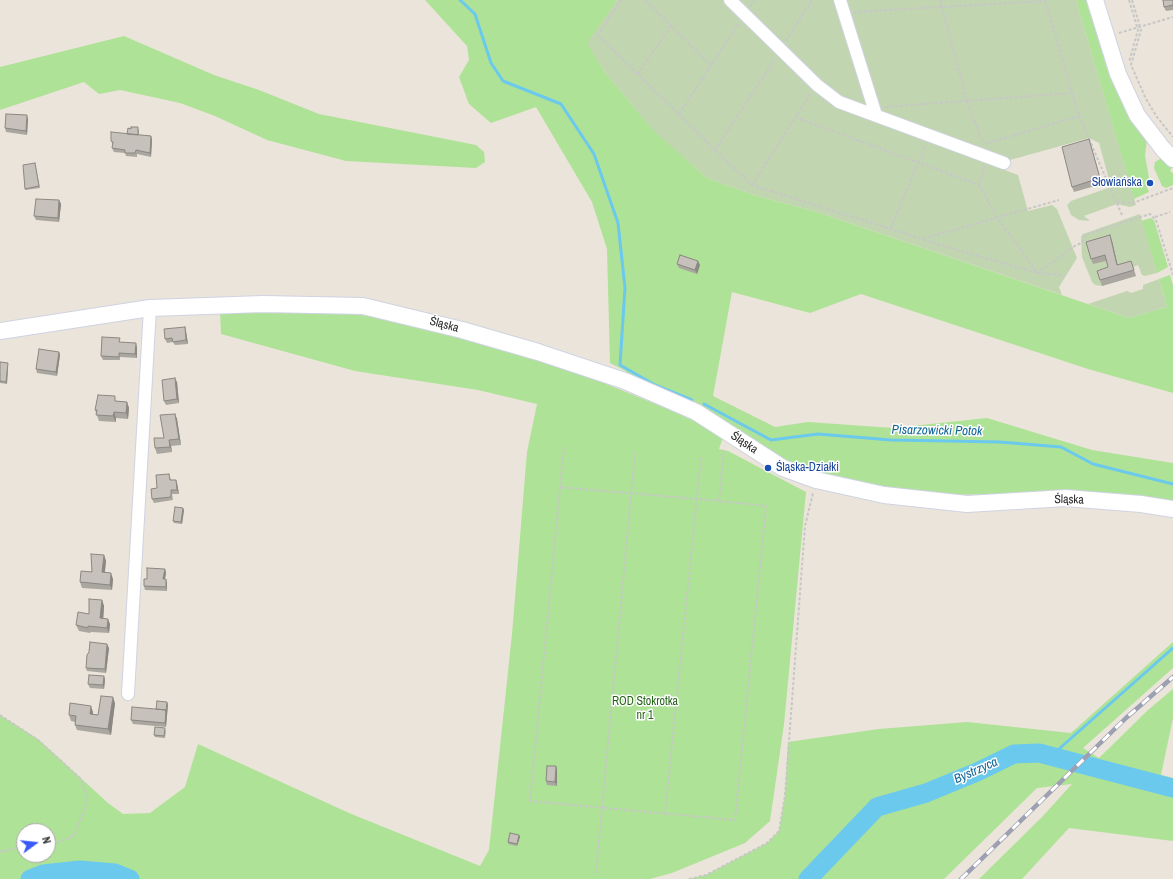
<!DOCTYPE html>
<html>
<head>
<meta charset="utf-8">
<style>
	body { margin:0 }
	#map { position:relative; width:1173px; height:879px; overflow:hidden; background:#ebe4da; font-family:"Archivo Narrow",sans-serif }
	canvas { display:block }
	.north { position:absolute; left:16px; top:823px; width:40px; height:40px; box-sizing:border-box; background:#fff; border:1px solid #a9a9a9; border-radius:50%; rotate:75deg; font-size:11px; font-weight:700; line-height:16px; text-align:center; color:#292929 }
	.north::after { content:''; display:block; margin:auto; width:14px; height:18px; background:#3959f9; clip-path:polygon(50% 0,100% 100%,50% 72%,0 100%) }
</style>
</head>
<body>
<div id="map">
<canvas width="1173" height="879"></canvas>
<div class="north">N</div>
</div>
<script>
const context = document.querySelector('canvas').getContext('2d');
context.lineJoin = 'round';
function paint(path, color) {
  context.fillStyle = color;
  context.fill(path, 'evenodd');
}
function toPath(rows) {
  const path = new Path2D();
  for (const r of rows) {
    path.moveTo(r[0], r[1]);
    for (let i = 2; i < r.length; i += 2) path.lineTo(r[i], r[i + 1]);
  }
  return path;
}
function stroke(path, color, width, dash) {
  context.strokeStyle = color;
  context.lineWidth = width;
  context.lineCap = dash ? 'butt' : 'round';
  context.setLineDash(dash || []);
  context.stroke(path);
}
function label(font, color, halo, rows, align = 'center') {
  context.font = font + ' "Archivo Narrow",sans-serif';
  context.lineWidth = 3;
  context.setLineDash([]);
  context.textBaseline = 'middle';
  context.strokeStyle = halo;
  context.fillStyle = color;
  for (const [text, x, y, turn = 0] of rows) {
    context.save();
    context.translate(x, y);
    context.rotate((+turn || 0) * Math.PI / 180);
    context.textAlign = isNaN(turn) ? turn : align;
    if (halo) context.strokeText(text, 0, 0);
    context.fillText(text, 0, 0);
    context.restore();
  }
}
const green = toPath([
	[425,0,617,0,588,43,604,71,650,126,707,178,754,195,817,212,1129,318,1167,307,1159,279,1170,275,1173,285,1173,393,1088,369,861,294,810,313,732,292,713,396,775,427,808,422,893,428,987,418,1092,450,1173,463,1173,501,1116,493,930,495,874,487,813,473,782,461,692,400,626,375,626,371,610,363,607,249,592,202,536,107,491,123,469,104,459,77,469,60,467,46],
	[1076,0,1088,0,1112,79,1121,100,1147,140,1145,155,1149,178,1148,184,1146,185,1149,192,1134,199],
	[124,36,214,75,259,90,319,114,476,145,484,152,485,162,476,168,346,161,267,140,215,116,180,103,120,90,99,94,84,82,0,110,0,67],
	[1163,157,1173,167,1170,170,1173,174,1173,185,1166,188,1162,186,1154,168,1155,162],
	[1151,218,1154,220,1168,267,1157,273,1141,221],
	[220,311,345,313,389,319,490,345,589,377,668,409,705,426,723,437,719,449,728,451,806,492,784,724,770,821,745,843,672,873,650,879,0,879,0,715,38,739,108,803,123,814,150,813,185,787,198,744,349,813,480,866,489,850,512,634,527,452,537,404,478,390,355,371,221,334],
	[24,831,48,831,48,855,24,855],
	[1173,642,1173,668,1083,748,1099,758,1148,710,1173,689,1173,718,1161,775,1173,778,1173,841,1069,828,1022,879,979,879,1042,817,1072,784,1037,788,944,879,689,879,706,875,767,843,779,831,785,795,788,742,879,729,967,722,1071,733]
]);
const cemetery = toPath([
	[617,0,1076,0,1136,205,1130,207,1117,204,1084,216,1090,221,1079,220,1071,215,1067,205,1071,201,1111,187,1099,143,1089,138,1010,160,1006,159,1002,169,1018,175,1028,211,1052,205,1057,209,1077,258,1059,287,1062,295,817,212,754,195,707,178,653,130,604,71,587,43],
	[1140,214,1157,273,1145,276,1142,275,1138,265,1133,267,1136,276,1102,286,1095,285,1092,282,1082,257,1081,237,1083,234],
	[1159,279,1167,307,1129,318,1088,304,1127,291,1131,293,1143,289,1143,285]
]);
const stream = toPath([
	[460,0,475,14,491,63,503,81,561,104,594,154,618,223,625,288,620,365,655,385,692,400],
	[704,404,771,440,818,434,891,440,1000,442,1061,447,1093,464,1173,484],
	[1051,756,1173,648]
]);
const river = toPath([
	[30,879,43,874,80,870,115,873,130,879],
	[808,879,877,807,926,793,977,772,1014,754,1039,753,1173,788]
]);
const path = toPath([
	[621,0,598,35,715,150,775,59],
	[645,0,711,65],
	[940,0,967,101,983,143],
	[1129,0,1138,30,1129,62],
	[1132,0,1141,30,1131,65,1146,99,1157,117,1173,137],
	[750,6,754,0],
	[854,12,1045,1],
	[1119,33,1173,17],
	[786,41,812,0],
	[638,74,671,26],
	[885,107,1071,93],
	[679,114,739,23],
	[1079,116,1122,215],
	[795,117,979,185],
	[985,144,1079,116,1045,0],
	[715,150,752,185,922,239,1059,200],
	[985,166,979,185,997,218,1038,273,1076,245,1082,243,1085,235,1150,214,1156,220,1173,275],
	[752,185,811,93],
	[1117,202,1133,203,1173,188],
	[1155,217,1170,212],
	[891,228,925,146],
	[923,240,1038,273,1061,275],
	[564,447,530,801,735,820,766,506,719,501,724,450],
	[560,487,719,501],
	[0,715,38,740,81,779,88,799,74,836,48,846],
	[665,814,701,458],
	[0,852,24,846],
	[596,873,635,452],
	[689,879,706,875,767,843,779,831,785,795,805,526,813,493]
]);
const street = toPath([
	[730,0,817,85,839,102,1004,163],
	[840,0,876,115],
	[128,694,150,308]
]);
const secondary = toPath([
	[1095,0,1118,74,1137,115,1163,149,1173,159],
	[0,331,150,308,263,304,363,306,462,330,538,352,625,381,696,412,769,459,783,468,816,480,884,495,967,504,1066,498,1141,504,1173,509]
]);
const rail = toPath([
	[961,879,1126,718,1173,677]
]);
const wall = toPath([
	[1173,0,1173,10,1166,11,1164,7],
	[28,119,27,135,6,132,5,128],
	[139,129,139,135,151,136,152,140,151,157,137,154,137,157,126,156,125,153,114,152,112,148,113,145,111,141,127,134],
	[1089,139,1102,184,1074,192,1072,187],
	[35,163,40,188,25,190,25,189],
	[59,200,61,204,59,222,36,220,34,216],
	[1112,241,1117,265,1131,261,1136,276,1102,286,1100,280,1108,267,1106,261,1093,264,1091,259],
	[677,264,700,265,697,274,679,268],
	[185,327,186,331,188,344,175,345,173,342,167,343,165,339],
	[121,342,137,347,137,358,120,357,120,360,103,360,101,356],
	[59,352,60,355,57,376,37,373,36,369],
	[0,362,8,365,7,384,0,383],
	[177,382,179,403,166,405,164,401],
	[117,401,127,402,129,408,128,419,116,418,116,422,99,421,95,410],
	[175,414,177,419,181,445,171,446,172,452,157,454,155,448,164,438],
	[171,478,171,480,176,480,177,483,179,494,172,494,173,500,154,503,152,499,157,488],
	[184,510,182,524,174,523,173,521],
	[104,555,106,561,105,572,113,579,112,590,82,588,80,582,92,572],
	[165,569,166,573,165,579,167,583,167,591,145,590,144,586,147,579],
	[102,600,104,606,103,618,110,624,109,633,91,632,90,633,79,631,76,625,89,614],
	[109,648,106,673,87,671,86,668],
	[104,676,105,680,104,689,90,688,88,684],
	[115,703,111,735,77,730,75,725,75,722,71,721,69,715,93,712,93,714,98,715],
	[168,704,166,727,133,724,131,720],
	[166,730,165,738,155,737,154,735],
	[556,766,557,770,557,786,547,785,546,781],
	[519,835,520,837,517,846,508,844,508,842]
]);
const shadedWall = toPath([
	[27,115,28,119,27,135,26,131],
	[151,136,152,140,151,157,150,153],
	[59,200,61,204,59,222,58,218],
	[1110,235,1112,241,1119,271,1117,265],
	[698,261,700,265,697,274,695,270],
	[185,327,186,331,188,344,186,340],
	[136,343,137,347,137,358,135,354],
	[59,352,60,355,57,376,56,372],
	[8,363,8,365,7,384,6,382],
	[175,378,177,382,179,403,177,399],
	[127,402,129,408,128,419,126,413],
	[114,412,116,418,116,422,113,416],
	[175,414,177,419,181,445,179,439],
	[169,440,171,446,172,452,170,447],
	[176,480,177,483,179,494,177,490],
	[183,508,184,510,182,524,181,522],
	[104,555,106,561,104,578,102,572],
	[165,569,166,573,164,583,163,579],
	[111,573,113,579,112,590,110,585],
	[166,579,167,583,167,591,166,587],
	[102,600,104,606,103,624,100,618],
	[108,619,110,624,109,633,107,628],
	[107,644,109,648,106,673,105,669],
	[104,676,105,680,104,689,103,685],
	[113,697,115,703,111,735,108,729],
	[167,702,168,704,166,727,165,723,166,710],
	[91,706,93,712,92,720,90,714],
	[556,766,557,770,557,786,555,782],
	[519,835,520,837,517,846,517,844]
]);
const building = toPath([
	[1163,0,1173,0,1173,5,1164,7,1163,0],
	[6,114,27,115,26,131,5,128,6,114],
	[131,127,138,127,138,135,127,134,128,128,131,129,131,127],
	[111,132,151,136,150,153,136,150,135,153,125,153,125,150,112,148,113,142,111,141,111,132],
	[1089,139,1100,178,1072,187,1062,147,1089,139],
	[35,163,39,186,25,189,23,165,35,163],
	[36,199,59,200,58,218,34,216,36,199],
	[1110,235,1117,265,1131,261,1134,270,1100,280,1097,271,1108,267,1105,255,1091,259,1086,242,1110,235],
	[680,255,698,261,695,270,677,264,680,255],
	[185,327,186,340,173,342,172,338,165,339,164,329,185,327],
	[102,337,120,338,119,342,136,343,135,354,119,353,119,357,101,356,102,337],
	[39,349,59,352,56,372,36,369,39,349],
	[0,362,8,363,6,382,0,381,0,362],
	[175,378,177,399,164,401,162,380,175,378],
	[98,395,115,396,115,401,127,402,126,413,114,412,113,416,96,415,97,410,95,410,98,395],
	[175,414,179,439,169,440,170,447,155,448,154,438,164,438,160,415,175,414],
	[169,474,170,480,176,480,177,490,171,490,171,497,152,499,151,489,157,488,156,475,169,474],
	[175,507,183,508,181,522,173,521,175,507],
	[91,554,104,555,102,572,111,573,110,585,80,582,81,571,92,572,91,554],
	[147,568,165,569,163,579,166,579,166,587,144,586,144,579,147,579,147,568],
	[89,599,102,600,100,618,108,619,107,628,88,626,88,628,76,625,78,612,89,614,89,599],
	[90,642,107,644,105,669,86,668,87,655,89,652,90,642],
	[89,675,104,676,103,685,88,684,89,675],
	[101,696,113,697,108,729,75,725,76,716,69,715,70,703,91,706,90,714,98,715,101,696],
	[157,701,167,702,166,712,166,710,156,709,157,701],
	[132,707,166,710,165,723,131,720,132,707],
	[155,727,165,728,164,736,154,735,155,727],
	[547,766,556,766,555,782,546,781,547,766],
	[510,833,519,835,517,844,508,842,510,833]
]);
const markers = [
	[1150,183,4,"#1a4fb4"],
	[768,468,4,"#1a4fb4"]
];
const transitNames = [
	["Słowiańska",1142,183],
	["Śląska-Działki",776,468,"left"]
];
const streetNames = [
	["Śląska",444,325,15],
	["Śląska",744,443,34],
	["Śląska",1069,500,1]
];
const parkNames = [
	["ROD Stokrotka",645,702],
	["nr 1",645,716]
];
const waterNames = [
	["Pisarzowicki Potok",937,431,1],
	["Bystrzyca",976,771,-24]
];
paint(green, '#aee296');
paint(cemetery, '#c2d5b1');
stroke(stream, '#6cc9ee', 3);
stroke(river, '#6cc9ee', 19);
stroke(street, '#cfd3e2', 14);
stroke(secondary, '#cfd3e2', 18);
stroke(path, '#c7c7c7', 2, [3, 2]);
stroke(street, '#fff', 12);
stroke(secondary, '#fff', 16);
stroke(rail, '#9da0b3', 4.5);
stroke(rail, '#fff', 3, [9]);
paint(wall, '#aaa6a0');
paint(shadedWall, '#8b8782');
paint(building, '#c6c1ba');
stroke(building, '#8b8782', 1);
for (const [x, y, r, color] of markers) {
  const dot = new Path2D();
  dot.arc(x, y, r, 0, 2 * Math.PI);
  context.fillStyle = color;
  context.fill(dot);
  stroke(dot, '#fff', 1.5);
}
label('12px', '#164399', '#fff', transitNames, 'right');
label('12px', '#292929', '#fff', streetNames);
label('12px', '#27651a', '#fff', parkNames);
label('italic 13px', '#0e6598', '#fff', waterNames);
</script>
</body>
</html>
